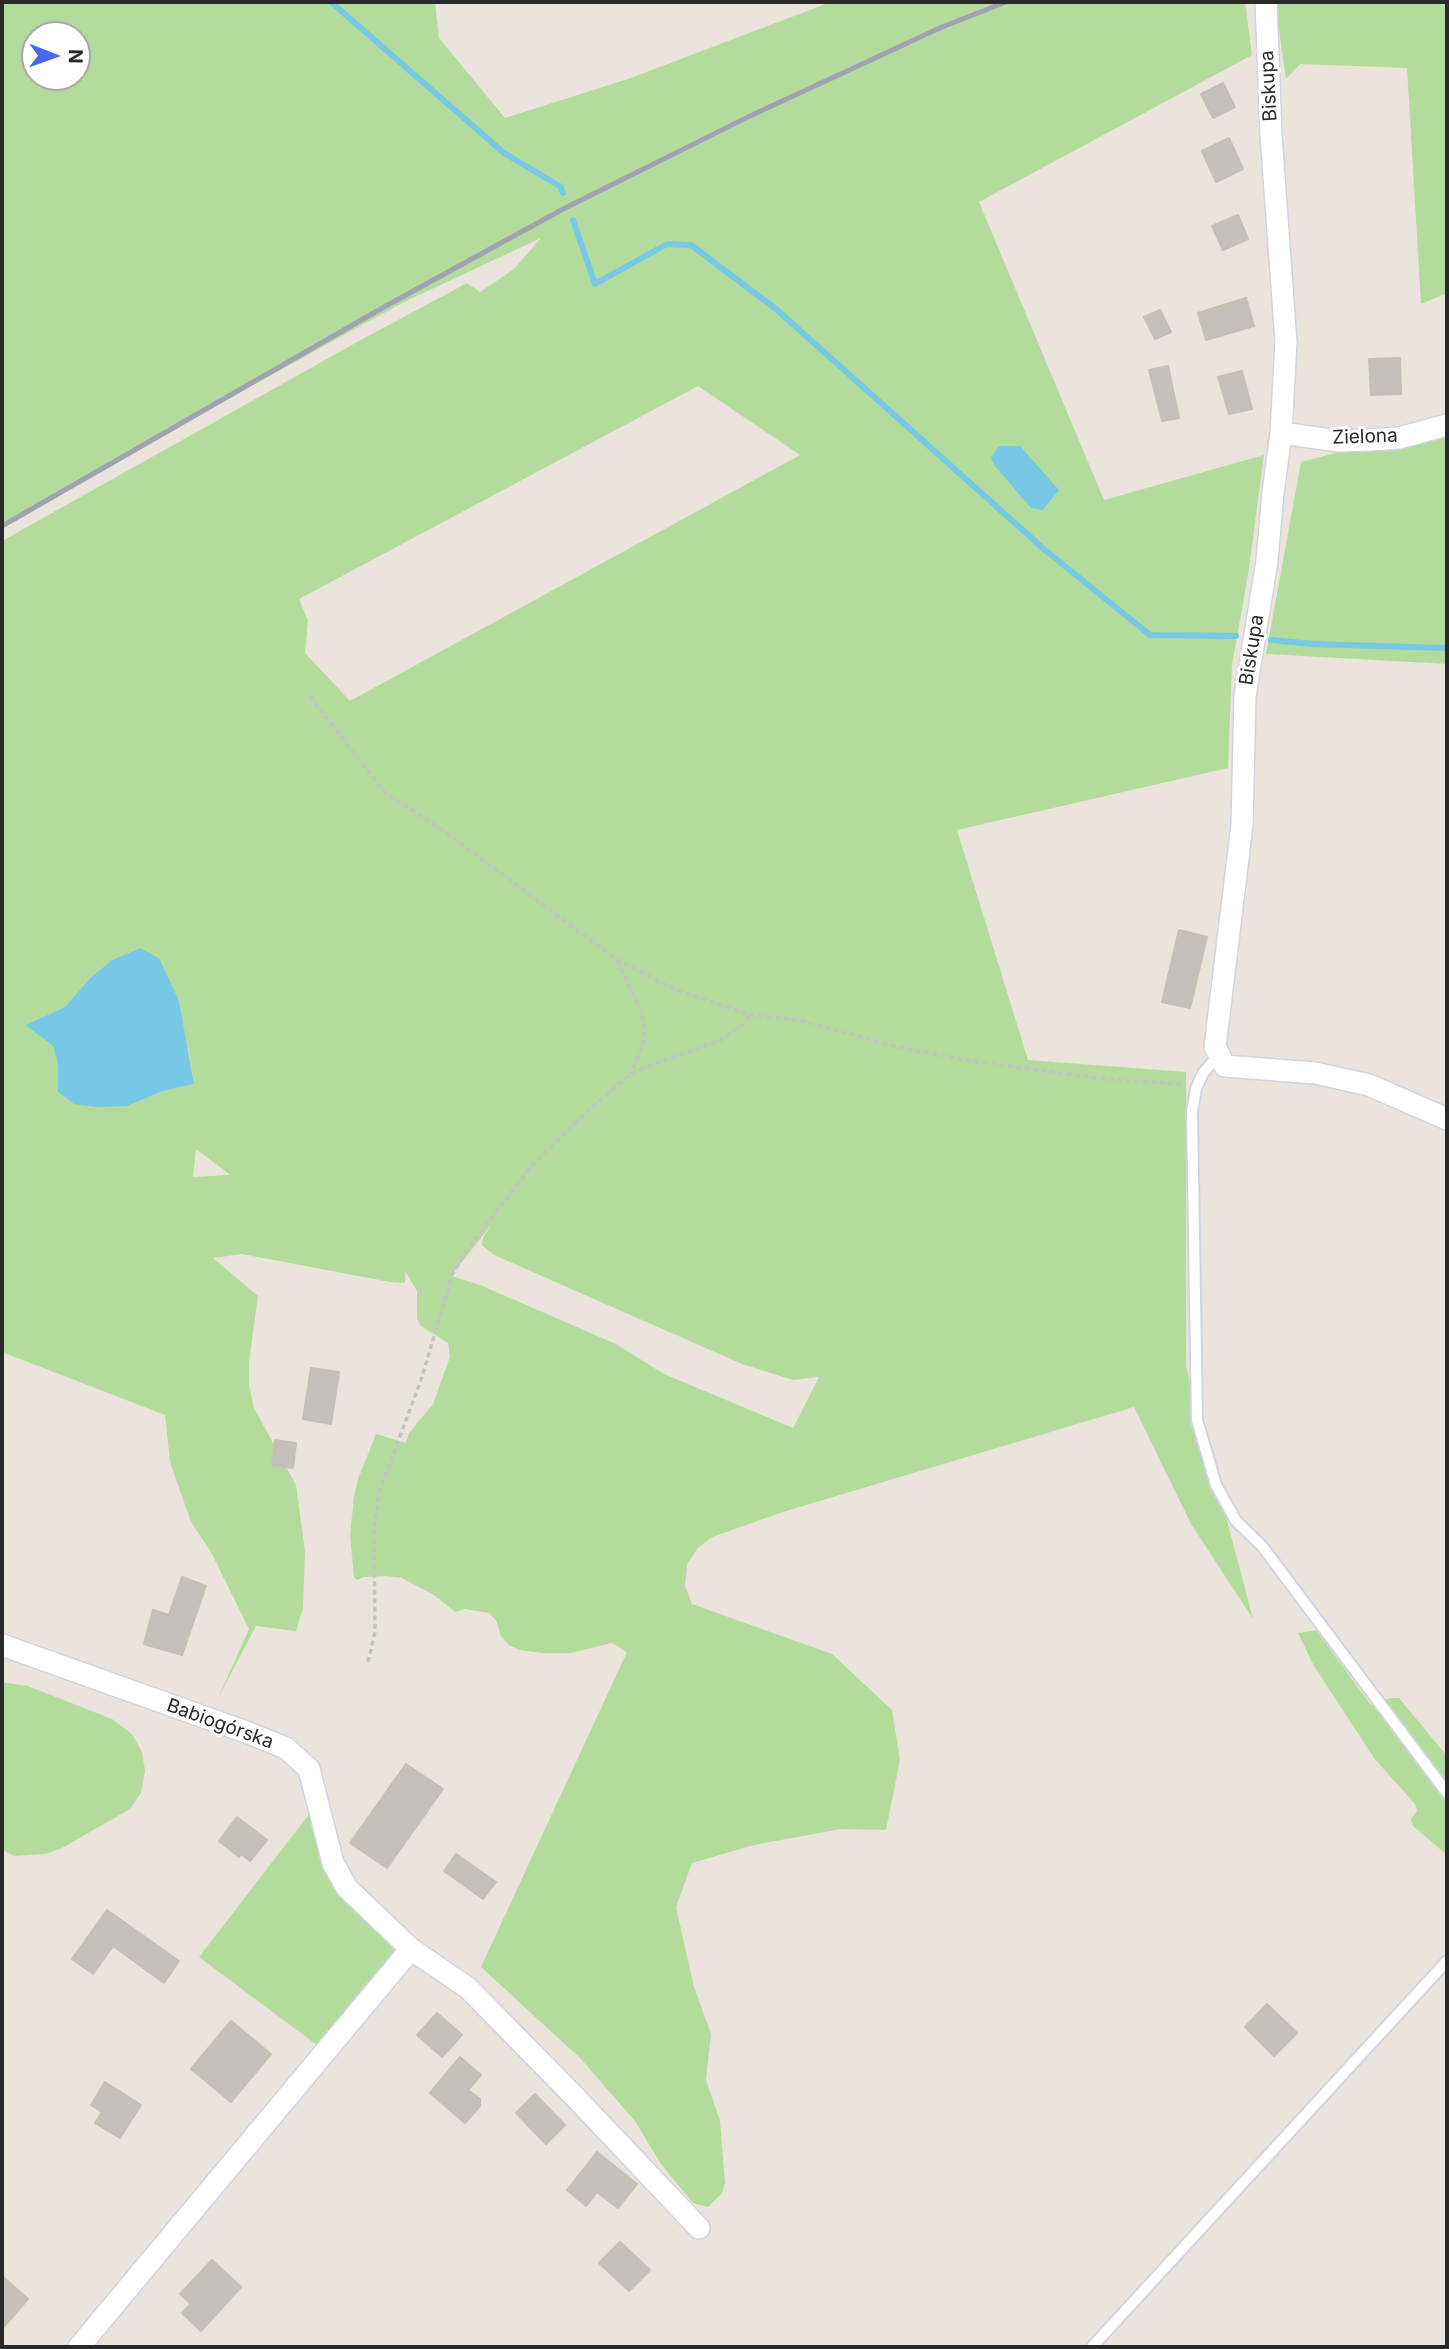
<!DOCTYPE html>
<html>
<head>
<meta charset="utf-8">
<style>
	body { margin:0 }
	#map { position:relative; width:1449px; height:2349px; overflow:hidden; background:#eae4dc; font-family:Inter,sans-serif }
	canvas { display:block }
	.frame { position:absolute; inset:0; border:4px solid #292929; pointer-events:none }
	.north { position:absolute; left:21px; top:21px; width:70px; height:70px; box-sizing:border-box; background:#fff; border:2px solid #a9a9a9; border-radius:50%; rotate:91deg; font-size:19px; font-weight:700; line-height:28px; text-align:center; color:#292929 }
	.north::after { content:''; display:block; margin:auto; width:24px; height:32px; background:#4968ea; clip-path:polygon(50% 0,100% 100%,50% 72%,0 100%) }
</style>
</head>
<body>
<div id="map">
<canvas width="1449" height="2349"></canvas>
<div class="frame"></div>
<div class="north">N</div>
</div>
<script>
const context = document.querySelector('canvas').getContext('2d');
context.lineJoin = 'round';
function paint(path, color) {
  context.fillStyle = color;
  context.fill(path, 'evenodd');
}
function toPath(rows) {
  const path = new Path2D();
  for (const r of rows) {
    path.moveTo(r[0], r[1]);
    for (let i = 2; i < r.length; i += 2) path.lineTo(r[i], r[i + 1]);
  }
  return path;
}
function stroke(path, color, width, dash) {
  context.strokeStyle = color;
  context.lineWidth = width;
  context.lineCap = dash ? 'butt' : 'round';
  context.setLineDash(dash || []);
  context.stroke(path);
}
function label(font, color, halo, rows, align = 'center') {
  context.font = font + ' Inter,sans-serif';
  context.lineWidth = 6;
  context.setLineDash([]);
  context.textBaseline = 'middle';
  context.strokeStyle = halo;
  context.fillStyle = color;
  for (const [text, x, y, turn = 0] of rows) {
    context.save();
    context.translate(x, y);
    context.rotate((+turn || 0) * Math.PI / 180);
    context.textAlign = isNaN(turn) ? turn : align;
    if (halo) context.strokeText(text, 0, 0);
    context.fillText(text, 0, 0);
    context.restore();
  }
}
const green = toPath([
	[2,2,435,2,439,38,505,118,628,79,831,2,1245,2,1252,55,979,202,1104,500,1264,455,1248,575,1232,665,1228,768,957,830,1028,1060,1186,1072,1186,1366,1253,1619,1191,1524,1134,1407,783,1512,712,1537,698,1548,687,1564,685,1586,692,1604,832,1654,892,1710,900,1760,886,1830,841,1829,754,1845,692,1863,676,1907,694,1987,711,2034,706,2080,720,2121,725,2183,722,2193,708,2207,693,2203,661,2164,635,2121,581,2059,481,1967,627,1652,612,1643,571,1653,543,1653,519,1650,509,1645,501,1636,496,1620,489,1613,465,1609,455,1612,434,1595,402,1578,387,1576,364,1577,357,1580,354,1577,350,1535,354,1497,358,1479,376,1434,406,1443,409,1433,433,1404,450,1357,448,1343,421,1326,417,1319,417,1291,405,1271,405,1283,390,1282,242,1254,213,1258,258,1296,249,1362,249,1385,254,1408,296,1485,305,1551,303,1608,296,1631,256,1626,218,1698,249,1629,211,1552,191,1522,170,1462,165,1415,2,1352,2,541,359,341,467,283,480,292,514,269,541,238,404,302,2,523],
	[35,35,77,35,77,77,35,77],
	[698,386,800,455,350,701,305,653,308,621,299,599],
	[140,948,188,1048,194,1084,163,1091,127,1106,58,1092,58,1064,53,1046,25,1025,65,1007,91,977,112,960],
	[196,1149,229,1174,229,1175,193,1177],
	[491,1225,483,1238,482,1245,494,1255,742,1364,793,1380,819,1377,793,1428,664,1374,616,1344,480,1285,451,1276],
	[1275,2,1447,2,1447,293,1421,304,1407,68,1300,64,1286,79],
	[1447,424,1447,664,1266,654,1301,462],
	[1316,1630,1371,1705,1390,1698,1399,1698,1447,1756,1447,1855,1413,1826,1411,1819,1417,1811,1415,1804,1374,1758,1314,1666,1298,1633],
	[2,1682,28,1686,112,1719,132,1734,142,1752,145,1771,141,1793,130,1809,62,1848,46,1854,14,1856,2,1850],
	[310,1813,333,1888,386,1940,396,1953,317,2045,199,1957]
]);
const water = toPath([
	[999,446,1020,446,1059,490,1043,510,1031,508,994,465,991,458],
	[140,948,159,958,179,1001,194,1084,163,1091,127,1106,97,1107,74,1104,58,1092,58,1064,53,1046,25,1025,65,1007,91,977,112,960]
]);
const stream = toPath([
	[331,2,504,153,561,187,563,193],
	[573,220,595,284,667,244,691,245,776,309,1045,550,1150,635,1236,636],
	[1271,640,1312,644,1447,648]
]);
const building = toPath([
	[1223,83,1235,107,1213,118,1201,94,1223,83],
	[1229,138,1243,169,1216,182,1202,151,1229,138],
	[1238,215,1248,239,1223,250,1212,226,1238,215],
	[1246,298,1254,326,1206,340,1198,313,1246,298],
	[1160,310,1171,332,1155,339,1144,317,1160,310],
	[1400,358,1401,394,1371,395,1369,359,1400,358],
	[1168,366,1179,418,1162,421,1149,370,1168,366],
	[1242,371,1252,409,1229,414,1218,377,1242,371],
	[1179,930,1207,937,1190,1008,1162,1002,1179,930],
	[311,1368,339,1372,331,1424,303,1419,311,1368],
	[275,1440,296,1443,293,1468,272,1465,275,1440],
	[182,1577,206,1586,182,1655,144,1644,153,1610,169,1615,182,1577],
	[406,1764,443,1789,387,1868,350,1843,406,1764],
	[237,1817,267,1840,250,1861,241,1854,239,1857,219,1841,237,1817],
	[456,1854,496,1882,483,1899,444,1871,456,1854],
	[107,1910,179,1961,164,1983,113,1946,93,1974,72,1959,107,1910],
	[1267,2004,1297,2033,1274,2056,1245,2027,1267,2004],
	[437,2013,462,2035,442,2057,417,2035,437,2013],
	[231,2021,271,2054,231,2102,191,2069,231,2021],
	[460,2057,481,2075,468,2090,480,2099,480,2106,465,2123,430,2093,460,2057],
	[105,2082,141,2105,120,2138,95,2123,102,2112,91,2105,105,2082],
	[535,2094,565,2125,546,2144,516,2113,535,2094],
	[597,2152,637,2184,618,2208,597,2192,586,2206,567,2190,597,2152],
	[620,2242,650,2270,629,2291,599,2263,620,2242],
	[212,2260,241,2287,201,2331,182,2313,191,2304,180,2294,212,2260],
	[2,2276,28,2299,2,2329,2,2276]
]);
const path = toPath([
	[310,696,384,792,444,831,616,959,676,990,751,1015,798,1020,902,1048,972,1061,1104,1079,1181,1084],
	[617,961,641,1010,645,1031,642,1048,630,1074],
	[368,1662,375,1632,374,1530,379,1493,422,1377,452,1275,467,1250,534,1163,603,1097,630,1075,646,1067,721,1040,743,1024,751,1015]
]);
const lane = toPath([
	[1218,1056,1203,1073,1196,1089,1192,1112,1197,1420,1216,1485,1236,1521,1262,1546,1447,1793],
	[1092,2347,1447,1961]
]);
const street = toPath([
	[1266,2,1271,135,1286,342,1281,433,1273,493,1267,561,1245,696,1242,825,1215,1047,1225,1066,1315,1073,1369,1085,1447,1119],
	[1281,433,1339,441,1369,440,1399,438,1447,425],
	[2,1645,246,1732,286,1748,309,1769,333,1863,347,1888,411,1949,468,1988,576,2098,699,2228],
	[79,2347,411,1949]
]);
const rail = toPath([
	[2,526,384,307,565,208,750,116,942,27,1006,2]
]);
const streetNames = [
	["Biskupa",1269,86,-93],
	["Zielona",1365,437,-2],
	["Biskupa",1252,650,-81],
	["Babiogórska",220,1724,20]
];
paint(green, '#b3dc9c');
paint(water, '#77c8e4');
stroke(stream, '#77c8e4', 6);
paint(building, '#c5c0bb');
stroke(building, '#c5bfb6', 2);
stroke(lane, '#d1d4e0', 14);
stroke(street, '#d1d4e0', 24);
stroke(path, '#c3c3c3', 3.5, [5, 3.5]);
stroke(lane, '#fff', 10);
stroke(street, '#fff', 21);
stroke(rail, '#9fa2b1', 5);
label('19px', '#292929', '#fff', streetNames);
</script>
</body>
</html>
